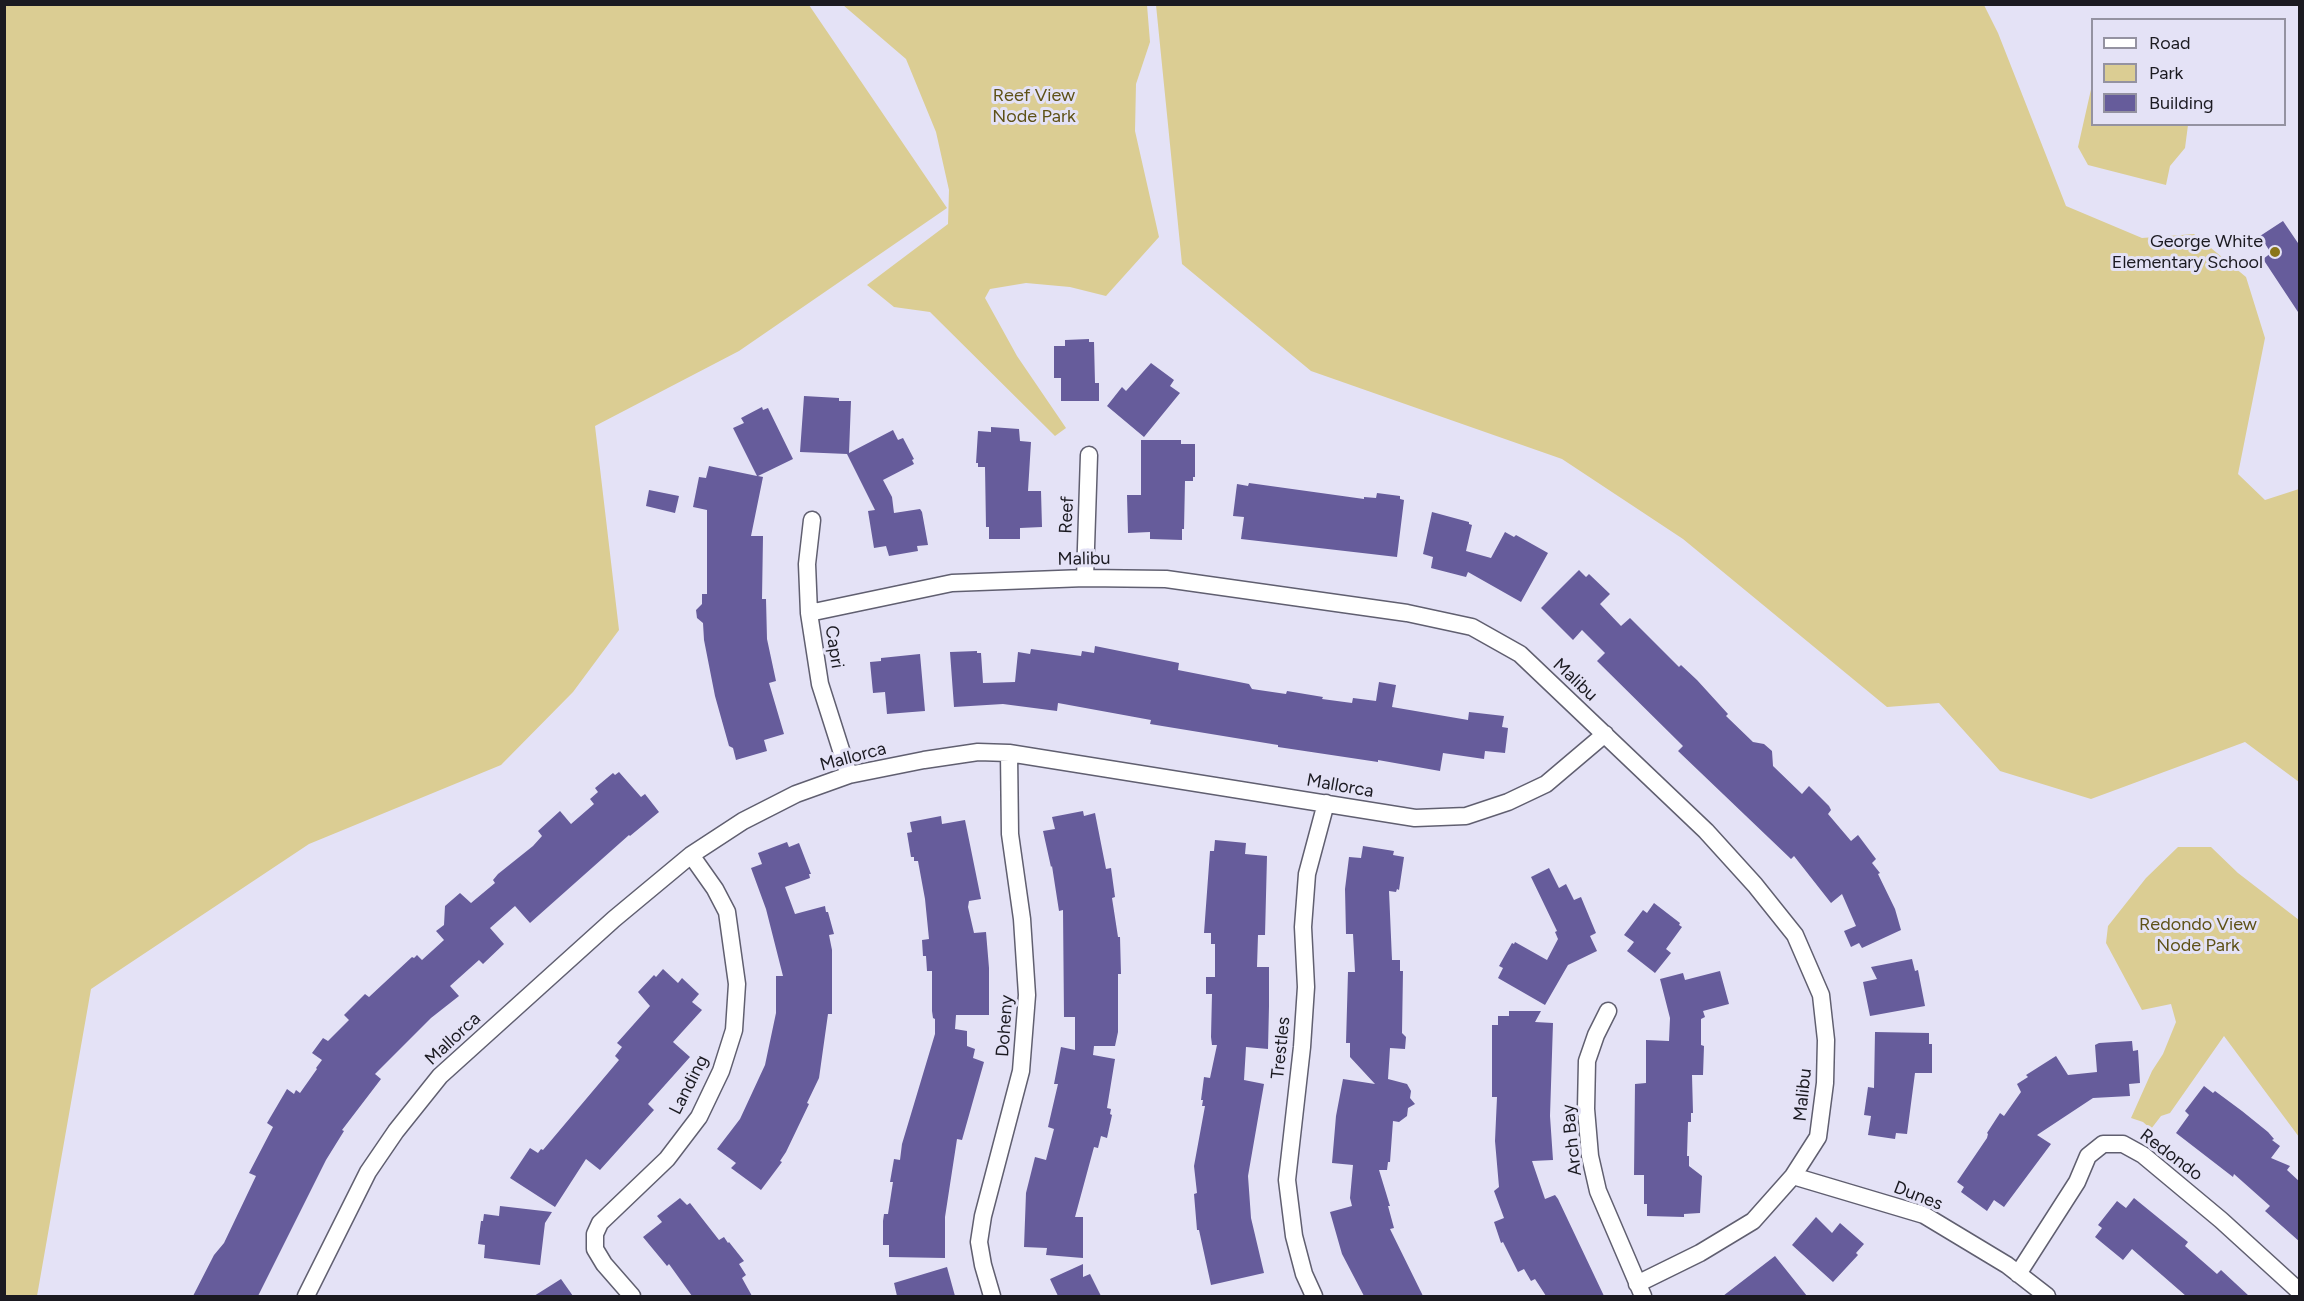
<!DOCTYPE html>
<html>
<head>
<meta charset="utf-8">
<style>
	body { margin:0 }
	#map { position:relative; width:2304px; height:1301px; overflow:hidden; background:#e4e2f6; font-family:Figtree,sans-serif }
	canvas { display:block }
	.frame { position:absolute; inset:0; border:6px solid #1b1a21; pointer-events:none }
	.legend { position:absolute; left:2091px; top:18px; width:195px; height:108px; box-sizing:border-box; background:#e4e2f6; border:2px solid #9492a1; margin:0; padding:8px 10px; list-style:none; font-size:18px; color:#1b1a21 }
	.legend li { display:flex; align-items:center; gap:12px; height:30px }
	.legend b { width:30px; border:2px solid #9492a1 }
</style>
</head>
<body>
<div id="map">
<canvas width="2304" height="1301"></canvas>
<div class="frame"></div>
<ul class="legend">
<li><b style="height:8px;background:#fff"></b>Road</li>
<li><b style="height:16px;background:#dbcd93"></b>Park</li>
<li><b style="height:16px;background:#665c9b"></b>Building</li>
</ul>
</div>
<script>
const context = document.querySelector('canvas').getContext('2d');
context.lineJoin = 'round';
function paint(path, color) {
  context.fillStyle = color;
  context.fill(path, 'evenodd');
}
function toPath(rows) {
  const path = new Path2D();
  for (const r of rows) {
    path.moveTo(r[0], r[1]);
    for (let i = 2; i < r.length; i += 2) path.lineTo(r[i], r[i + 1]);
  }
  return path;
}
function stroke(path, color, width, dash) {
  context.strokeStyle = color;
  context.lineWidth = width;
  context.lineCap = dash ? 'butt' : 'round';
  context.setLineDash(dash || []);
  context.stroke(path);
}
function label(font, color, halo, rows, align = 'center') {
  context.font = font + ' Figtree,sans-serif';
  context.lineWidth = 6;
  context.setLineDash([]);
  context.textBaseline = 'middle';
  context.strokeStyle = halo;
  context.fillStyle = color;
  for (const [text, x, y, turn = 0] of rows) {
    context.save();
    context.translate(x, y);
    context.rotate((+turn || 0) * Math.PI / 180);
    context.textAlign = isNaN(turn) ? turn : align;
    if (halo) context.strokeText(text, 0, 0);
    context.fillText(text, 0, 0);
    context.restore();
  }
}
const green = toPath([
	[5,4,809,5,947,208,739,351,595,426,619,630,573,692,501,765,309,844,91,989,37,1296,4,1296],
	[843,5,1147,5,1150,42,1136,84,1135,131,1159,237,1106,296,1070,287,1026,283,990,289,985,298,1017,356,1066,428,1055,436,930,312,894,307,867,285,948,224,949,190,936,132,906,59],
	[1156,5,1984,5,1998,33,2066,206,2142,238,2194,234,2246,277,2265,338,2238,474,2265,500,2299,489,2299,782,2245,742,2091,799,2000,771,1939,703,1887,707,1683,539,1562,459,1311,371,1182,264],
	[2092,85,2092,124,2188,125,2185,148,2170,166,2166,185,2088,165,2078,147],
	[2178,847,2211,847,2238,873,2299,920,2299,1137,2224,1036,2170,1113,2161,1116,2151,1129,2143,1122,2131,1118,2152,1071,2163,1054,2176,1022,2171,1004,2142,1010,2106,943,2108,926,2146,878]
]);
const building = toPath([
	[2283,221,2300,246,2300,315,2263,259,2271,253,2260,236],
	[1089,339,1089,342,1094,342,1095,383,1099,383,1099,401,1061,401,1061,378,1054,378,1054,346,1065,346,1065,340],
	[1151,363,1174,380,1170,386,1180,393,1144,437,1107,406,1122,387,1126,391],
	[804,396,839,398,839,401,851,401,849,453,893,430,898,440,903,438,914,459,912,460,914,464,883,480,892,497,894,513,920,509,922,512,928,545,917,546,918,551,889,556,886,546,874,548,868,511,875,510,847,454,800,452],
	[762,407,763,410,768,408,793,459,758,476,763,477,751,536,763,536,762,599,766,599,767,639,776,681,769,683,784,734,764,740,767,751,736,760,733,748,729,746,715,696,704,640,703,623,697,618,696,610,702,604,702,594,707,594,707,510,693,507,699,477,706,478,709,466,757,476,733,428,744,423,741,418],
	[991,427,1019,429,1020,441,1031,442,1028,491,1041,491,1042,527,1020,528,1020,539,989,539,989,527,986,527,985,467,978,467,978,463,976,463,978,431,991,432],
	[1141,440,1181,440,1181,444,1195,444,1195,477,1193,477,1193,481,1185,481,1184,529,1182,529,1182,540,1150,539,1150,532,1128,533,1127,495,1141,495],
	[1249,483,1364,499,1364,497,1376,498,1377,493,1400,496,1400,499,1404,500,1397,557,1241,539,1244,517,1233,516,1237,484,1248,486],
	[649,490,679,496,675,513,646,506],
	[1432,512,1469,522,1469,524,1472,525,1466,551,1491,558,1505,532,1514,537,1516,535,1548,553,1521,602,1468,572,1466,577,1431,568,1433,557,1423,554],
	[1579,570,1586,577,1589,574,1610,594,1600,604,1621,626,1630,618,1679,667,1681,665,1697,680,1728,714,1726,716,1753,742,1764,744,1772,751,1773,766,1802,794,1809,786,1829,806,1831,810,1828,814,1851,841,1858,835,1876,859,1872,863,1880,873,1878,874,1895,909,1901,930,1862,948,1859,943,1851,947,1844,931,1856,926,1842,894,1831,903,1794,856,1791,859,1678,751,1683,746,1597,661,1605,653,1582,630,1573,640,1541,608],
	[1095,646,1179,663,1178,670,1249,684,1252,689,1286,694,1287,691,1323,697,1322,699,1352,703,1353,698,1376,701,1379,682,1396,685,1392,707,1468,720,1469,712,1504,716,1502,727,1508,728,1505,753,1485,751,1484,759,1443,753,1440,771,1378,760,1378,762,1278,747,1278,745,1150,724,1151,720,1058,703,1057,711,1003,704,954,707,950,652,977,651,977,653,981,653,983,683,1015,682,1018,652,1030,654,1031,649,1081,656,1082,651,1094,653],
	[920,654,925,711,887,714,885,692,873,693,870,662,881,661,881,658],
	[619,772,641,797,645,794,659,812,630,836,629,835,530,923,515,906,490,928,504,944,483,964,479,960,450,986,459,996,431,1018,375,1074,381,1079,342,1130,344,1131,326,1160,258,1296,193,1296,214,1255,224,1243,256,1176,249,1173,273,1127,267,1123,287,1089,294,1094,296,1090,300,1093,317,1069,316,1068,322,1060,312,1053,323,1038,328,1041,349,1020,344,1015,365,994,369,997,412,957,414,958,417,955,422,960,444,940,436,931,444,925,445,906,460,893,471,903,495,883,493,880,498,874,533,846,542,836,538,831,560,811,571,824,594,804,590,799,598,792,595,788,613,773,615,775],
	[1083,811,1084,816,1095,813,1106,869,1111,868,1115,897,1112,898,1118,937,1120,937,1121,974,1118,974,1118,1032,1115,1046,1094,1046,1093,1055,1115,1059,1107,1108,1111,1109,1110,1114,1112,1115,1107,1138,1101,1136,1098,1148,1094,1147,1075,1217,1083,1217,1083,1258,1046,1255,1047,1248,1024,1247,1026,1193,1035,1157,1046,1160,1054,1129,1048,1127,1058,1084,1054,1084,1061,1047,1075,1050,1075,1017,1064,1017,1063,910,1059,911,1052,866,1051,867,1043,831,1055,829,1052,817],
	[941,816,942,824,965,820,981,899,969,901,968,907,974,933,986,932,989,968,989,1015,956,1015,955,1029,967,1031,967,1046,975,1049,973,1058,984,1062,962,1140,957,1139,945,1217,945,1258,889,1257,889,1245,883,1245,883,1221,884,1214,888,1214,893,1182,890,1182,894,1159,900,1160,902,1144,935,1034,935,1019,933,1018,932,1011,932,971,927,971,926,956,923,956,922,940,929,939,925,899,918,861,914,861,914,857,911,857,907,833,912,832,910,822],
	[1215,840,1246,843,1245,854,1267,856,1265,935,1258,935,1257,967,1269,967,1269,1006,1268,1049,1246,1047,1244,1080,1264,1084,1248,1176,1251,1218,1264,1273,1211,1285,1199,1230,1197,1230,1194,1194,1197,1193,1194,1166,1205,1106,1202,1106,1203,1100,1201,1100,1204,1077,1210,1078,1217,1045,1212,1045,1211,1037,1212,994,1206,994,1206,977,1215,977,1215,944,1211,944,1211,933,1204,933,1210,851,1214,851],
	[787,842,789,847,799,843,811,874,809,874,810,878,785,887,795,914,825,906,826,912,828,912,834,934,829,935,832,950,832,1014,828,1014,819,1078,807,1103,809,1104,786,1152,780,1161,782,1162,761,1190,731,1168,736,1163,717,1149,740,1119,765,1065,776,1013,776,976,783,976,766,909,751,868,762,864,758,853],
	[1363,846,1394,851,1393,855,1404,857,1399,890,1397,889,1396,892,1389,891,1392,960,1400,960,1400,971,1403,971,1402,1033,1406,1037,1405,1049,1390,1048,1388,1079,1407,1084,1411,1091,1410,1098,1415,1104,1408,1108,1407,1116,1399,1122,1393,1121,1390,1162,1388,1162,1387,1170,1379,1170,1390,1206,1388,1206,1394,1228,1390,1229,1423,1296,1364,1296,1342,1254,1330,1212,1352,1206,1350,1198,1353,1165,1332,1163,1336,1116,1343,1079,1375,1084,1350,1057,1350,1043,1346,1043,1348,972,1355,972,1353,934,1346,934,1345,889,1349,857,1361,858],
	[1549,868,1559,888,1566,884,1574,900,1581,897,1596,933,1590,936,1597,951,1568,965,1545,1005,1498,978,1503,968,1499,966,1512,943,1514,944,1515,942,1547,960,1558,939,1555,932,1557,931,1531,877],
	[1654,903,1680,923,1679,925,1682,927,1666,949,1671,953,1655,973,1627,951,1634,942,1624,935,1643,910,1647,913],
	[1912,959,1915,971,1918,970,1925,1006,1870,1016,1863,982,1877,979,1871,967],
	[663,969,678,983,682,978,699,994,692,1002,702,1010,673,1042,690,1057,648,1104,654,1110,600,1170,586,1159,555,1207,510,1178,530,1148,538,1153,541,1149,543,1150,619,1060,615,1056,622,1047,617,1043,650,1006,638,992,654,975,656,977],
	[1720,971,1729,1004,1703,1011,1705,1017,1701,1019,1701,1045,1704,1046,1703,1075,1692,1075,1693,1113,1691,1113,1691,1122,1688,1122,1687,1156,1689,1156,1689,1166,1702,1176,1700,1213,1684,1214,1684,1217,1647,1216,1647,1204,1644,1204,1644,1175,1634,1175,1635,1084,1646,1083,1646,1040,1669,1041,1670,1018,1660,979,1683,973,1685,980],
	[1509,1011,1541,1011,1535,1022,1553,1023,1550,1116,1553,1160,1532,1161,1545,1199,1555,1195,1558,1199,1604,1296,1546,1296,1535,1279,1531,1281,1524,1269,1518,1272,1503,1242,1501,1243,1494,1222,1504,1218,1494,1191,1499,1187,1495,1141,1497,1097,1492,1097,1492,1025,1498,1025,1498,1016,1509,1016],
	[1875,1032,1929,1033,1929,1044,1932,1044,1932,1073,1915,1073,1907,1134,1896,1133,1895,1139,1868,1135,1871,1116,1864,1115,1868,1087,1874,1088],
	[2132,1041,2133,1051,2138,1050,2140,1083,2129,1084,2130,1096,2093,1098,2037,1135,2051,1144,2004,1207,1994,1200,1987,1211,1961,1192,1964,1187,1957,1182,1987,1138,1988,1134,1987,1133,2000,1113,2004,1116,2021,1092,2017,1084,2028,1077,2026,1075,2056,1056,2068,1075,2097,1072,2095,1045,2099,1043],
	[2204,1086,2213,1093,2215,1091,2242,1111,2268,1132,2274,1139,2272,1140,2280,1146,2271,1158,2290,1166,2287,1170,2300,1182,2300,1242,2265,1211,2270,1206,2234,1174,2233,1177,2176,1133,2189,1115,2185,1111],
	[680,1198,687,1205,690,1203,719,1240,724,1237,728,1243,729,1242,744,1261,739,1264,746,1275,742,1278,752,1296,692,1296,669,1264,667,1266,643,1237,662,1222,657,1216],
	[2134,1198,2188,1242,2185,1246,2217,1274,2221,1270,2249,1296,2186,1296,2132,1249,2123,1260,2095,1237,2102,1228,2098,1225,2117,1201,2126,1208],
	[500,1206,552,1212,545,1223,540,1265,484,1258,485,1245,478,1244,481,1221,483,1221,484,1214,499,1216],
	[1816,1217,1832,1233,1840,1223,1864,1244,1856,1253,1858,1255,1833,1282,1792,1245],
	[1775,1256,1807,1296,1723,1296],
	[1083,1264,1083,1277,1090,1274,1101,1296,1058,1296,1050,1279],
	[947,1267,955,1296,897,1296,894,1283],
	[561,1279,573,1296,534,1296]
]);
const street = toPath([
	[812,520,807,564,809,613,820,684,849,775],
	[1085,578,1089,455],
	[809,613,952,583,1085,578,1166,579,1407,613,1472,627,1520,654,1706,831,1755,885,1795,935,1821,995,1826,1040,1825,1083,1818,1137,1793,1176,1753,1221,1700,1253,1637,1284],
	[1608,1011,1596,1035,1587,1061,1586,1109,1590,1156,1598,1191,1643,1296],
	[1793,1176,1924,1215,2007,1265,2047,1296],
	[2018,1274,2077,1182,2088,1156,2103,1144,2123,1144,2143,1155,2221,1220,2300,1292],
	[306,1296,368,1172,396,1131,440,1076,614,919,691,855,743,821,796,794,849,775,924,760,978,752,1009,753,1415,818,1466,816,1508,802,1546,784,1605,734],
	[632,1296,604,1264,595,1249,595,1234,600,1223,667,1159,699,1117,721,1071,734,1030,737,984,727,912,715,889,691,855],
	[992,1296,983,1265,979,1242,983,1216,1021,1071,1027,995,1022,919,1010,834,1009,753],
	[1314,1296,1304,1274,1294,1236,1287,1180,1302,1047,1306,987,1303,927,1307,874,1326,803]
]);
const markers = [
	[2275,252,6,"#8a761a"]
];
const parkNames = [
	["Reef View",1034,96],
	["Node Park",1034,117],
	["Redondo View",2198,925],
	["Node Park",2198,946]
];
const poiNames = [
	["George White",2263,242],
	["Elementary School",2263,263]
];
const streetNames = [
	["Reef",1067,515,-87],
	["Malibu",1084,559,-1],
	["Capri",834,647,81],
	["Malibu",1575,680,43],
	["Mallorca",853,757,-15],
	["Mallorca",1340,786,10],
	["Doheny",1005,1026,-86],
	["Mallorca",453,1039,-43],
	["Trestles",1281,1048,-84],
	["Landing",689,1085,-63],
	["Malibu",1803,1095,-84],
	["Arch Bay",1572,1140,-96],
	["Redondo",2171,1155,37],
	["Dunes",1918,1196,21]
];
paint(green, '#dbcd93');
paint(building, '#665c9b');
stroke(street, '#605f70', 19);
stroke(street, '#fff', 16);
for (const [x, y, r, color] of markers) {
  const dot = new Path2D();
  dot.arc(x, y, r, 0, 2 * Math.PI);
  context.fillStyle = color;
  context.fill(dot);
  stroke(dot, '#e4e2f6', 2);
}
label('18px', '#5e5117', '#e4e2f6', parkNames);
label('18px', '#1b1a21', '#e4e2f6', poiNames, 'right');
label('18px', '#1b1a21', '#e4e2f6', streetNames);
</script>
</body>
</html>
